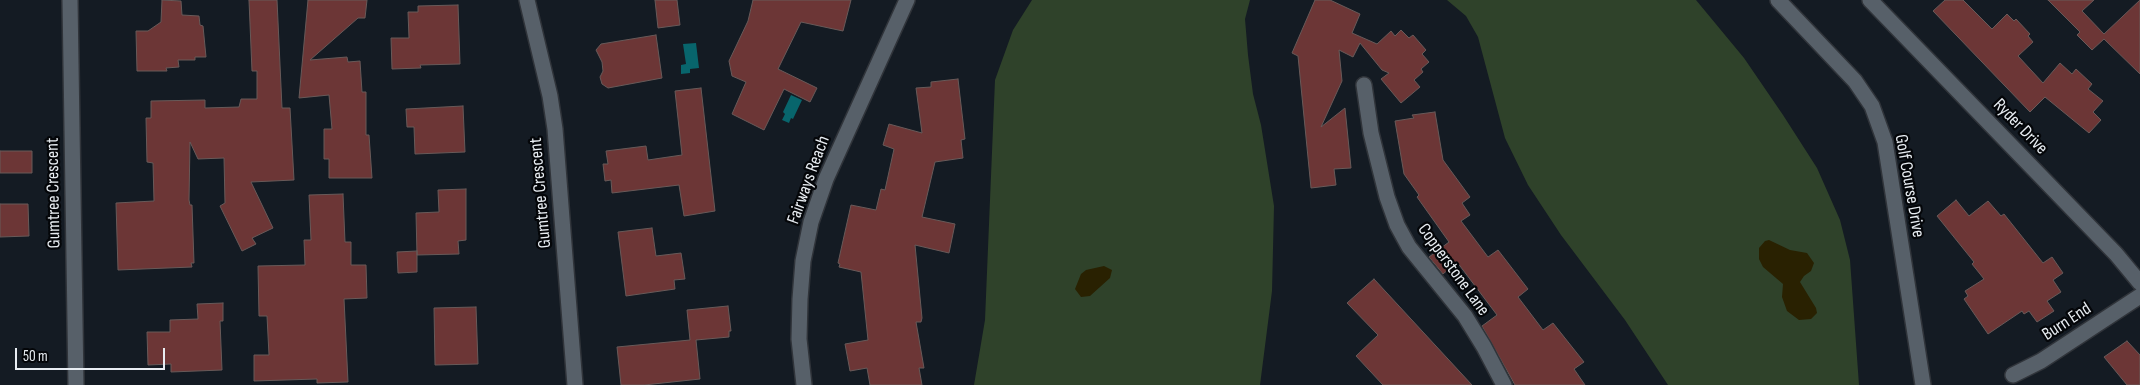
<!DOCTYPE html>
<html>
<head>
<meta charset="utf-8">
<style>
	body { margin:0 }
	#map { position:relative; width:2140px; height:385px; overflow:hidden; background:#141b23; font-family:"Sofia Sans Condensed",sans-serif }
	canvas { display:block }
	.scale { position:absolute; left:15px; top:348px; width:150px; height:22px; box-sizing:border-box; border:2px solid #e8edf2; border-top:0; padding-left:6px; font-size:15px; line-height:18px; white-space:nowrap; color:#e8edf2; -webkit-text-stroke:4px #040609; paint-order:stroke }
</style>
</head>
<body>
<div id="map">
<canvas width="2140" height="385"></canvas>
<div class="scale">50 m</div>
</div>
<script>
const context = document.querySelector('canvas').getContext('2d');
context.lineJoin = 'round';
function paint(path, color) {
  context.fillStyle = color;
  context.fill(path, 'evenodd');
}
function toPath(rows) {
  const path = new Path2D();
  for (const r of rows) {
    path.moveTo(r[0], r[1]);
    for (let i = 2; i < r.length; i += 2) path.lineTo(r[i], r[i + 1]);
  }
  return path;
}
function stroke(path, color, width, dash) {
  context.strokeStyle = color;
  context.lineWidth = width;
  context.lineCap = dash ? 'butt' : 'round';
  context.setLineDash(dash || []);
  context.stroke(path);
}
function label(font, color, halo, rows, align = 'center') {
  context.font = font + ' "Sofia Sans Condensed",sans-serif';
  context.lineWidth = 4.5;
  context.setLineDash([]);
  context.textBaseline = 'middle';
  context.strokeStyle = halo;
  context.fillStyle = color;
  for (const [text, x, y, turn = 0] of rows) {
    context.save();
    context.translate(x, y);
    context.rotate((+turn || 0) * Math.PI / 180);
    context.textAlign = isNaN(turn) ? turn : align;
    if (halo) context.strokeText(text, 0, 0);
    context.fillText(text, 0, 0);
    context.restore();
  }
}
const green = toPath([
	[1032,0,1250,0,1245,19,1248,55,1253,94,1261,125,1274,206,1272,291,1260,385,974,385,985,320,995,80,1013,30],
	[1447,0,1696,0,1744,58,1783,115,1817,168,1840,220,1850,260,1859,385,1668,385,1625,320,1561,235,1528,185,1505,138,1478,37,1466,16]
]);
const sand = toPath([
	[1769,240,1790,250,1807,253,1814,263,1811,271,1804,276,1800,282,1816,308,1817,313,1811,319,1799,320,1787,311,1782,297,1783,284,1763,267,1759,259,1759,248,1765,241],
	[1104,266,1112,270,1110,278,1090,296,1081,297,1075,289,1081,274,1086,270]
]);
const water = toPath([
	[696,43,699,68,690,69,690,73,681,74,681,65,686,64,683,44],
	[791,95,802,100,793,119,791,118,789,123,782,120,785,114,783,112]
]);
const building = toPath([
	[162,0,181,1,182,15,199,16,200,25,203,26,206,57,195,57,195,60,178,60,179,67,166,68,167,71,137,71,136,31,148,31,161,22,162,0],
	[249,0,277,0,282,108,290,108,294,180,251,182,273,228,252,238,256,244,242,251,220,206,225,203,224,158,198,159,190,142,189,200,190,205,192,205,194,263,191,263,192,267,118,270,116,203,154,201,153,163,147,162,146,118,151,118,151,101,205,100,205,108,239,107,241,99,257,99,257,71,252,71,249,0],
	[308,0,367,0,365,18,358,18,310,60,347,57,348,62,360,61,362,92,366,92,366,135,369,135,372,178,329,178,329,159,324,159,324,129,332,129,329,95,299,98,308,0],
	[655,0,677,0,680,25,658,28,655,0],
	[753,0,851,0,843,31,801,22,778,69,817,88,810,102,784,89,764,130,732,114,746,82,732,76,729,61,748,21,753,0],
	[1315,0,1330,0,1360,14,1352,33,1377,44,1391,31,1395,36,1401,30,1409,38,1413,35,1426,50,1422,54,1429,62,1421,69,1423,72,1414,80,1420,87,1401,103,1381,79,1389,73,1382,70,1360,43,1353,57,1339,50,1342,81,1321,127,1345,108,1351,168,1334,169,1336,185,1311,188,1298,56,1292,53,1315,0],
	[1945,0,1963,0,1992,29,2007,14,2014,21,2016,19,2030,34,2028,36,2033,42,2018,56,2043,83,2060,63,2072,74,2076,69,2092,84,2088,89,2103,101,2093,112,2101,120,2089,133,2045,97,2030,112,1933,11,1945,0],
	[2048,0,2094,0,2082,11,2104,34,2140,0,2140,74,2104,39,2092,50,2077,35,2080,32,2048,0],
	[458,5,460,64,420,65,421,68,392,69,391,38,409,38,408,12,418,12,418,6,458,5],
	[656,35,662,78,608,88,602,84,600,77,603,71,602,62,596,50,601,44,656,35],
	[958,79,965,139,961,140,963,158,935,162,922,217,955,224,949,253,915,245,922,318,921,322,916,322,924,368,919,368,922,385,870,385,867,368,850,371,845,344,868,340,861,272,839,267,840,264,838,263,851,205,876,210,881,189,885,190,894,149,883,145,889,124,922,133,916,88,931,87,931,82,958,79],
	[701,88,715,211,684,216,679,185,612,193,611,180,605,181,603,164,608,164,606,151,646,146,648,160,682,155,675,91,701,88],
	[463,106,465,152,415,154,414,127,407,127,406,109,463,106],
	[1435,112,1443,160,1470,197,1462,203,1470,215,1461,221,1488,257,1498,250,1528,289,1518,297,1543,330,1553,323,1584,362,1574,369,1585,385,1515,385,1482,326,1497,315,1457,262,1443,274,1429,257,1449,242,1417,197,1419,195,1404,174,1395,121,1414,118,1412,115,1435,112],
	[0,151,32,151,32,173,0,173,0,151],
	[466,189,466,240,458,241,459,254,417,255,416,213,439,212,438,190,466,189],
	[343,194,345,242,351,242,351,265,366,265,367,298,344,299,348,382,317,383,317,379,254,381,254,355,269,355,267,316,259,316,258,266,305,265,304,240,311,240,309,195,343,194],
	[1956,200,1969,216,1988,201,2001,216,2004,214,2043,263,2052,257,2063,273,2053,280,2061,292,2047,301,2054,311,2037,322,2029,311,2024,314,2022,311,1988,334,1964,299,1968,296,1965,291,1984,279,1972,264,1974,262,1937,216,1956,200],
	[0,204,28,204,29,236,0,237,0,204],
	[652,228,656,256,681,253,685,279,674,280,675,289,626,296,618,232,652,228],
	[417,251,417,272,398,273,397,252,417,251],
	[1374,279,1472,385,1383,385,1356,356,1378,335,1347,303,1374,279],
	[223,303,223,321,220,321,222,370,171,372,171,364,148,365,147,332,170,332,170,320,198,319,197,304,223,303],
	[728,306,731,331,729,331,729,337,696,340,700,379,644,385,621,385,617,347,690,340,687,310,728,306],
	[476,307,478,364,435,365,434,308,476,307],
	[2127,341,2140,355,2140,385,2127,385,2104,357,2127,341]
]);
const street = toPath([
	[70,0,76,385],
	[527,0,550,96,555,129,575,385],
	[1778,0,1855,81,1872,106,1885,142,1923,385],
	[1870,0,2116,254,2140,283],
	[1364,85,1371,133,1387,197,1397,225,1409,247,1465,316,1484,347,1504,385],
	[2013,375,2041,361,2140,296],
	[804,385,799,339,800,299,803,261,811,222,826,179,907,0]
]);
const streetNames = [
	["Ryder Drive",2020,127,46],
	["Fairways Reach",809,180,-70],
	["Golf Course Drive",1909,186,80],
	["Gumtree Crescent",54,193,-91],
	["Gumtree Crescent",541,193,-95],
	["Copperstone Lane",1453,270,54],
	["Burn End",2067,322,-33]
];
paint(green, '#2f422a');
paint(sand, '#292101');
paint(water, '#08656c');
paint(building, '#6c3636');
stroke(building, '#685a59', 1);
stroke(street, '#30343a', 18);
stroke(street, '#576069', 15);
label('18px', '#e8edf2', '#040609', streetNames);
</script>
</body>
</html>
